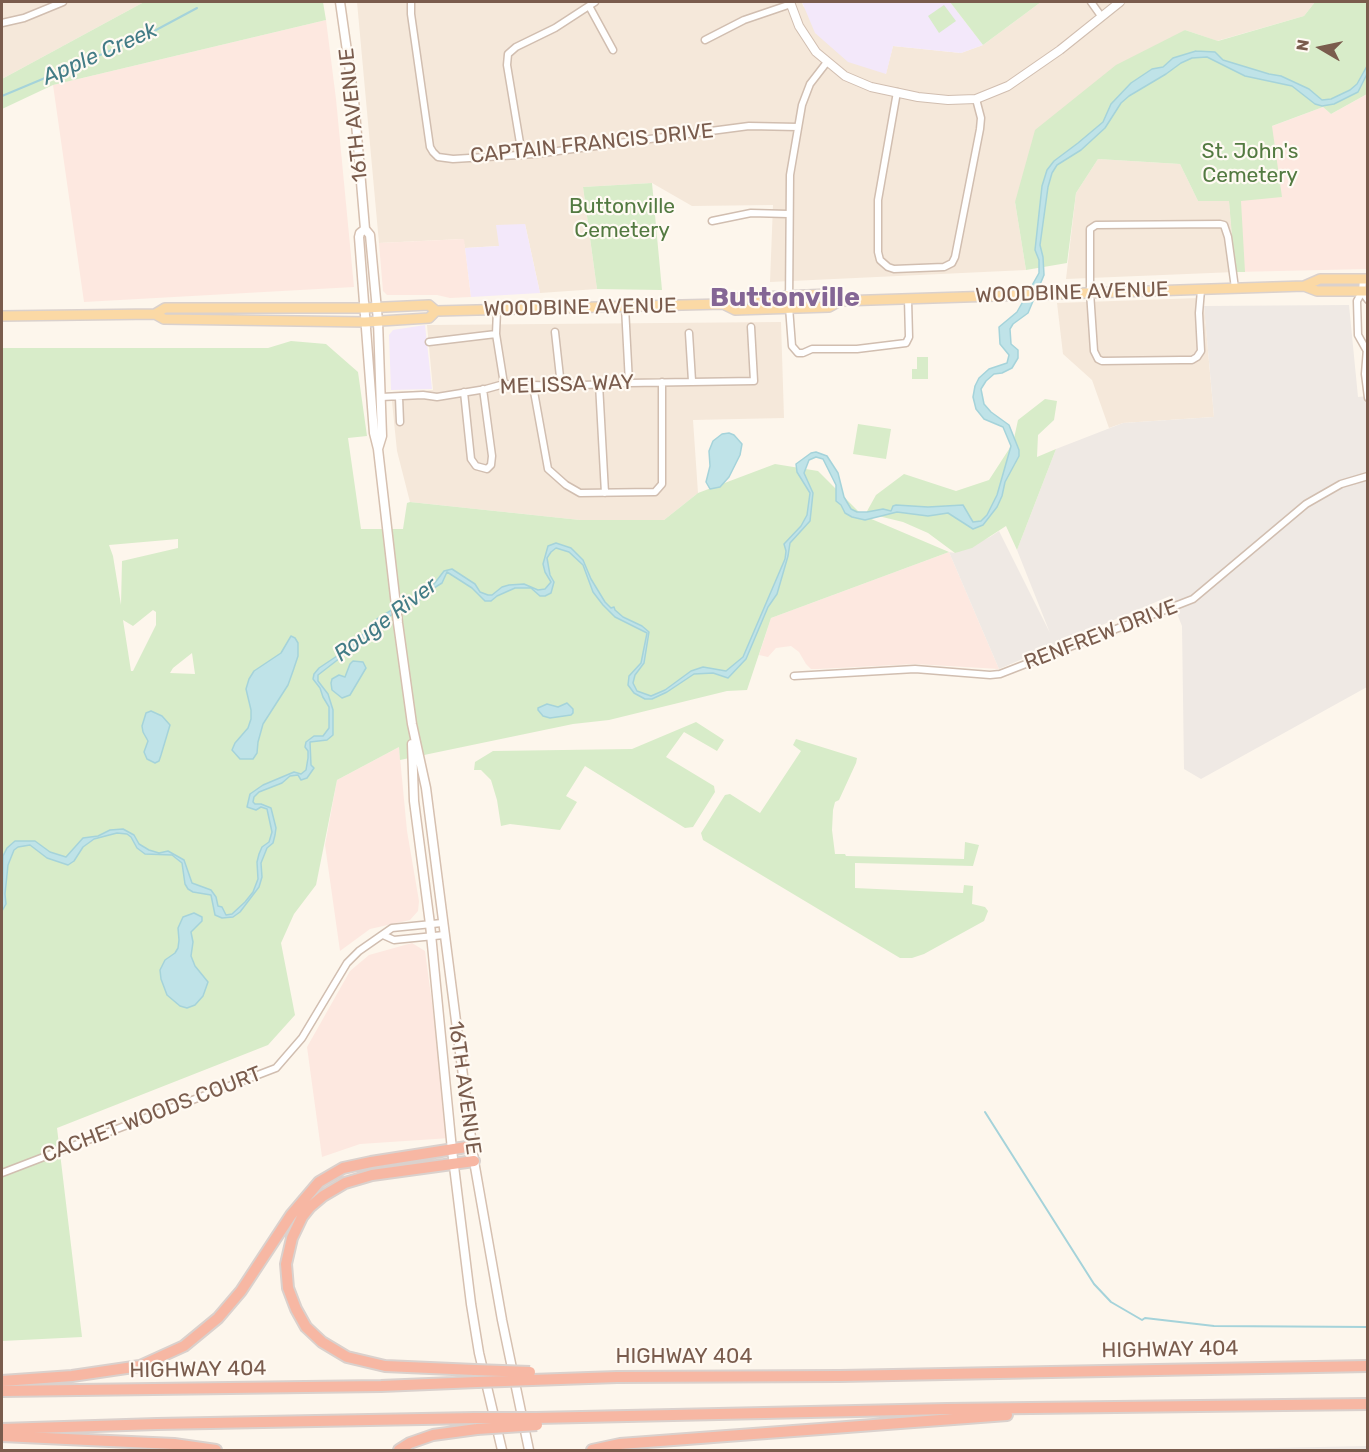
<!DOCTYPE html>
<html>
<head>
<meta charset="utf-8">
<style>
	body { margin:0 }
	#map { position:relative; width:1369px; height:1452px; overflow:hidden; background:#fdf6ec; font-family:Rubik,sans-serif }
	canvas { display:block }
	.frame { position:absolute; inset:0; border:3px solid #7a5c4d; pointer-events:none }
	.north { position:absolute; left:1291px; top:18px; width:60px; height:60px; -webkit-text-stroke:4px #fffaf3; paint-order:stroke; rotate:279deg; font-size:16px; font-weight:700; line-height:24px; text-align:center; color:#7a5c4d }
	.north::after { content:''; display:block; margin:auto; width:21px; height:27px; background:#7a5c4d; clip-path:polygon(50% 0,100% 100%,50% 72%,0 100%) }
</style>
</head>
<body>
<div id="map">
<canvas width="1369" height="1452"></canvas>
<div class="frame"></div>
<div class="north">N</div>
</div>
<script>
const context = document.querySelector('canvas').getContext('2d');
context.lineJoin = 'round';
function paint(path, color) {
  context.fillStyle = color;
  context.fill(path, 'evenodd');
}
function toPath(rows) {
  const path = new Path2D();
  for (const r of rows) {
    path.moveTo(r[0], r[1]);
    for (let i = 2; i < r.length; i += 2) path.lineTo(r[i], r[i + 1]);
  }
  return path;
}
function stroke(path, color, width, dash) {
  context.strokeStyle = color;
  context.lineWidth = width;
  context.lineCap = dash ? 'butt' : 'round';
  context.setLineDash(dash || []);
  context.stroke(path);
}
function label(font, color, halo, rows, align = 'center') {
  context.font = font + ' Rubik,sans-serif';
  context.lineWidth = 4.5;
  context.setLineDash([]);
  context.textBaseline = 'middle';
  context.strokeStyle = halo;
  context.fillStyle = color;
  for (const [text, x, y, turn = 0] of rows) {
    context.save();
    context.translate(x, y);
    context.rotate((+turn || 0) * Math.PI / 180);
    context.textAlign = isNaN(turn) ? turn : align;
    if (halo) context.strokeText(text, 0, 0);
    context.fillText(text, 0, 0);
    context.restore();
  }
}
const residential = toPath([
	[2,2,144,2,2,79],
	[357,2,802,2,803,6,886,74,893,46,961,53,983,45,1041,2,1315,2,1304,16,1217,41,1185,30,1015,202,1026,270,770,282,773,205,692,206,652,183,583,187,597,289,540,293,525,224,499,246,465,248,463,239,379,243],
	[1098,159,1180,164,1198,201,1229,201,1235,272,1066,279,1076,193],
	[1199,298,1204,306,1214,417,1123,423,1109,428,1092,380,1063,354,1057,303],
	[781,322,784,418,693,420,698,493,664,520,580,520,410,502,397,451,391,392,433,390,427,325]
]);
const commercial = toPath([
	[326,20,336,99,354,287,84,302,53,85],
	[1367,94,1367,269,1235,272,1229,201,1219,146,1323,107,1331,114],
	[464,239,471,297,450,298,437,295,387,295,383,291,379,243],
	[949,552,999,669,915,664,818,669,811,669,806,664,799,652,791,646,776,648,768,657,759,655,771,618],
	[399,747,407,831,419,901,418,911,410,920,370,929,340,951,325,845,337,780],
	[412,943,425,951,450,1138,360,1144,322,1157,307,1047,350,971,369,955]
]);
const industrial = toPath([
	[1349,305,1358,397,1368,396,1367,687,1201,779,1184,769,1182,626,1170,596,999,669,949,552,955,553,990,537,999,531,1050,633,1017,550,1056,449,1123,423,1214,417,1204,306],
	[1367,1446,1367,1450,1175,1450]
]);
const education = toPath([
	[802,2,950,2,983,45,961,53,893,46,886,74,848,62,815,33],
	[525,224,540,293,471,297,465,248,499,246,496,225],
	[425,325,432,389,391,390,389,335,393,330]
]);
const green = toPath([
	[144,2,323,2,326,20,53,85,2,109,2,79],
	[950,2,1041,2,983,45],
	[1315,2,1367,2,1367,94,1331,114,1323,107,1272,126,1282,197,1241,201,1245,272,1235,272,1229,201,1198,201,1180,164,1098,159,1076,193,1067,263,1026,270,1015,202,1035,130,1116,65,1185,30,1218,41,1304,16],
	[944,5,956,21,939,33,928,16],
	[652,183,662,290,597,289,583,187],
	[291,341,326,344,358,372,367,436,348,438,361,529,403,529,407,503,410,502,580,520,664,520,698,493,775,464,818,471,862,515,949,552,771,618,747,690,727,691,609,720,573,724,400,760,399,747,337,780,316,885,294,914,281,943,295,1015,268,1045,57,1128,82,1337,2,1341,2,348,268,348],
	[178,539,178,548,122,561,121,605,113,556,109,545],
	[153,610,156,612,156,625,133,671,131,671,123,620,133,626],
	[192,653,195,674,170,673,173,668],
	[917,357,928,357,928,379,912,379,912,369,917,369],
	[1045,399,1057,401,1054,420,1038,435,1037,457,1056,449,1017,550,1006,526,972,548,955,553,928,533,903,522,866,513,876,495,904,474,956,491,989,480,1013,443,1018,420],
	[858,424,891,429,886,459,853,454],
	[696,722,724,740,717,751,684,732,666,757,714,786,715,792,693,827,685,828,585,766,566,796,577,802,560,830,510,824,501,826,497,800,491,780,481,770,474,770,475,762,493,751,632,749],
	[796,739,857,758,856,763,839,800,835,802,833,810,832,830,835,854,845,854,846,856,964,859,965,842,979,845,973,866,855,863,855,888,963,893,964,885,973,886,972,904,985,907,988,911,984,921,924,954,912,958,900,958,703,840,701,833,725,795,730,794,760,813,801,751,793,745]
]);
const water = toPath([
	[1196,51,1215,52,1223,60,1269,74,1281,76,1309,89,1322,100,1331,99,1350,90,1357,84,1367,66,1367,74,1358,92,1334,104,1322,106,1315,104,1292,86,1245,76,1207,57,1192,58,1181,63,1166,74,1129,96,1121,103,1105,128,1081,150,1057,165,1052,173,1048,187,1040,245,1043,257,1044,275,1028,313,1013,324,1010,329,1011,344,1018,350,1018,358,1012,368,1002,373,994,374,986,381,981,389,984,404,991,412,1009,425,1019,450,1019,456,1005,482,1002,496,997,507,983,525,973,529,948,513,928,516,897,512,865,520,852,517,845,513,841,505,836,501,836,485,823,459,816,457,809,460,804,473,813,493,810,521,790,543,788,556,777,594,768,607,746,659,728,678,713,673,694,674,667,692,652,699,645,699,634,693,628,685,629,676,641,663,647,633,615,617,603,605,593,592,583,565,569,552,556,548,551,552,547,558,550,575,554,582,551,593,545,596,540,596,531,588,515,588,497,596,491,601,485,601,472,588,447,572,442,583,421,596,419,602,417,598,412,604,379,622,362,641,318,675,318,681,328,694,333,710,333,735,327,740,310,742,311,765,314,768,307,778,301,780,298,775,290,776,282,783,259,792,254,797,253,802,255,804,261,804,271,808,276,828,275,835,273,843,267,848,261,863,262,877,259,887,240,912,233,917,222,918,215,915,211,895,193,892,188,889,185,884,182,863,172,855,145,854,137,848,131,837,127,834,117,833,94,839,83,847,74,861,68,865,47,858,30,845,18,847,14,850,8,865,5,894,6,904,2,911,3,856,7,848,15,841,35,841,50,852,66,857,83,838,98,836,110,830,123,829,134,835,139,844,149,850,159,853,168,851,184,860,192,883,211,890,216,897,218,906,222,907,226,915,232,914,245,902,253,892,258,879,257,862,259,854,262,847,269,842,272,832,267,809,261,807,256,810,247,807,250,794,263,785,294,772,301,774,306,770,308,758,308,751,305,747,306,742,314,736,323,736,329,728,329,707,323,697,320,688,313,679,314,674,319,668,340,654,372,626,377,619,434,584,444,571,452,569,475,584,480,592,488,595,492,595,502,587,509,585,524,584,538,590,545,589,551,582,545,572,543,564,548,546,556,543,571,548,583,560,591,579,605,602,611,608,614,607,615,610,623,617,642,626,649,632,644,663,635,675,633,683,637,691,651,696,665,690,691,671,703,667,726,671,743,657,785,559,786,551,784,544,801,526,807,515,810,493,797,472,796,464,811,453,816,452,827,456,838,473,844,497,851,509,857,512,867,512,883,509,891,511,893,506,896,505,928,507,963,505,973,522,981,521,987,515,997,495,1011,446,1003,427,984,419,976,409,973,397,975,386,979,378,989,369,1007,363,1009,355,1000,344,999,327,1017,312,1039,273,1039,260,1035,250,1042,186,1047,170,1054,161,1078,143,1103,122,1111,104,1131,83,1152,69,1163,67,1173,58,1196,51],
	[729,433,734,435,742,444,740,455,729,477,720,487,710,489,706,482,710,466,709,451,713,441,722,434,729,433],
	[291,636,295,638,298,643,298,656,293,671,288,685,263,724,258,742,257,753,253,759,240,759,232,750,235,743,248,728,251,719,251,710,246,689,249,679,254,671,281,653,291,636],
	[353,661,363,662,366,668,350,695,342,698,332,690,331,683,332,679,339,675,345,677,350,664,353,661],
	[567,703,573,709,573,713,571,715,550,718,543,716,538,710,538,708,547,704,558,707,567,703],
	[151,711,162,716,170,725,161,755,159,761,155,763,147,759,144,752,148,741,143,732,142,726,146,713,151,711],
	[194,913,202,917,202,921,191,932,193,942,191,956,195,966,208,982,203,996,195,1005,187,1008,180,1006,167,995,161,979,160,970,165,960,175,953,178,948,179,940,178,928,183,917,194,913]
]);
const stream = toPath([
	[2,96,143,37,197,8],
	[985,1112,1094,1284,1111,1302,1142,1320,1145,1318,1214,1326,1368,1327]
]);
const minor = toPath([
	[411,2,411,14,430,147,433,152,438,157,453,159,535,154,749,126,798,127],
	[1091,2,1101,16],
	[589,6,613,50],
	[2,23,24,18,63,2],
	[705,40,744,20,791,4],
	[827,62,810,84,802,105,790,175,789,307,792,346,798,353,803,353,812,349,857,349,906,343,909,337,908,299],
	[897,92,878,200,878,252,880,260,888,267,894,269,944,267,952,263,955,257,980,129,981,118,976,99],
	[522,155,507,65,508,54,516,47,555,28,595,2],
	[712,221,751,213,788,214],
	[1363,279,1362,292,1357,301,1358,335,1367,351],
	[1201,290,1199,313,1201,351,1197,357,1192,360,1181,360,1102,361,1098,359,1094,351,1090,292,1090,229,1096,225,1220,224,1224,225,1228,237,1235,288],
	[1362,292,1368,300],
	[625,307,629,383],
	[497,310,496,334,504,384],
	[555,332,561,386],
	[689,333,692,381],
	[429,342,496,334],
	[1367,348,1365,374,1368,398],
	[599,384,605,493],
	[533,386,548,469,566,485,580,493,655,492,662,484,662,382],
	[464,392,471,459,476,466,487,469,491,465,492,456,483,389],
	[381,397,423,395,437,397,486,389,504,384,561,386,629,383,754,381,751,327],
	[399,397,400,422],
	[794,676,915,669,990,675,1000,674,1193,599,1306,504,1341,484,1368,476],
	[383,935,394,940,444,935],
	[2,1173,276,1068,302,1038,347,963,359,951,392,928,442,923]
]);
const tertiary = toPath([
	[790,2,799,26,816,52,845,76,871,87,918,97,948,100,976,99,1008,86,1060,50,1120,2]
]);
const secondary = toPath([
	[340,2,354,100,365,229,370,235,378,321,382,436,378,449],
	[365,229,360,233,359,237,374,433,378,449,398,623,412,724,426,788,474,1161,502,1320,529,1450],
	[412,744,414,801,430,924,452,1150,471,1304,479,1353,502,1450]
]);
const primary = toPath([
	[1304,286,1317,291,1368,291],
	[723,304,735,310,829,307,840,301,1304,286,1320,279,1368,279],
	[155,314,165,308,364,308,429,305,436,311,723,304,738,298,830,294,840,301],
	[2,316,155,314,164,319,365,322,429,318,436,311]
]);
const motorway = toPath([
	[474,1161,372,1175,345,1183,323,1196,310,1207,302,1217,292,1238,286,1264,288,1288,296,1309,306,1327,322,1342,347,1357,385,1366,475,1370],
	[532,1380,617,1377,840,1376,1368,1366],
	[2,1381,72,1376,140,1366,184,1346,218,1318,241,1291,291,1215,319,1182,343,1168,371,1162,473,1146],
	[2,1391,381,1386,477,1382],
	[536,1418,947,1409,1368,1404],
	[2,1429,157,1424,475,1418],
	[2,1436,174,1444,216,1450],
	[399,1450,410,1443,433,1435,477,1429],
	[592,1450,620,1444,1007,1415]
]);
const motorwayBridge = toPath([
	[475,1370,530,1372],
	[477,1382,532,1380],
	[475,1418,536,1418],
	[477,1429,537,1425]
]);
const streetNames = [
	["16TH AVENUE",354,115,-96],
	["CAPTAIN FRANCIS DRIVE",592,144,-6],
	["WOODBINE AVENUE",1072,293,-2],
	["WOODBINE AVENUE",580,308,-1],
	["MELISSA WAY",567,385,-2],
	["RENFREW DRIVE",1101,635,-21],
	["16TH AVENUE",464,1088,82],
	["CACHET WOODS COURT",152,1115,-21],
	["HIGHWAY 404",1170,1350,-1],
	["HIGHWAY 404",684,1357],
	["HIGHWAY 404",198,1370,-1]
];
const parkNames = [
	["St. John's",1250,152],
	["Cemetery",1250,176],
	["Buttonville",622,207],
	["Cemetery",622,231]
];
const waterNames = [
	["Apple Creek",100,54,-24],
	["Rouge River",386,620,-37]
];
const districtNames = [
	["Buttonville",785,298]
];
paint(residential, '#f5e8da');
paint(commercial, '#fde8e0');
paint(industrial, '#efe9e4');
paint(education, '#f3e8fa');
paint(green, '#d8ecc9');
paint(water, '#bfe3e8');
stroke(water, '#a5d3da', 1.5);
stroke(stream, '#a5d3da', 2);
stroke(minor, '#d1beb0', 9);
stroke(tertiary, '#d1beb0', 10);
stroke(secondary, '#d6c0b0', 11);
stroke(primary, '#dad1cd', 12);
stroke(motorway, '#dad1cd', 14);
stroke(minor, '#fff', 6);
stroke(tertiary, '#fff', 8);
stroke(secondary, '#fff', 8);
stroke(primary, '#fbd9a5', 9);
stroke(motorway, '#f7b7a3', 10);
stroke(motorwayBridge, '#dad1cd', 14, []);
stroke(motorwayBridge, '#f7b7a3', 10);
label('21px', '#7a5c4d', '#fffaf3', streetNames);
label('21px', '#537a41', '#fffaf3', parkNames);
label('italic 22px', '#437c86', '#fffaf3', waterNames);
label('bold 27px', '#846695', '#fffaf3', districtNames);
</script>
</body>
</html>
